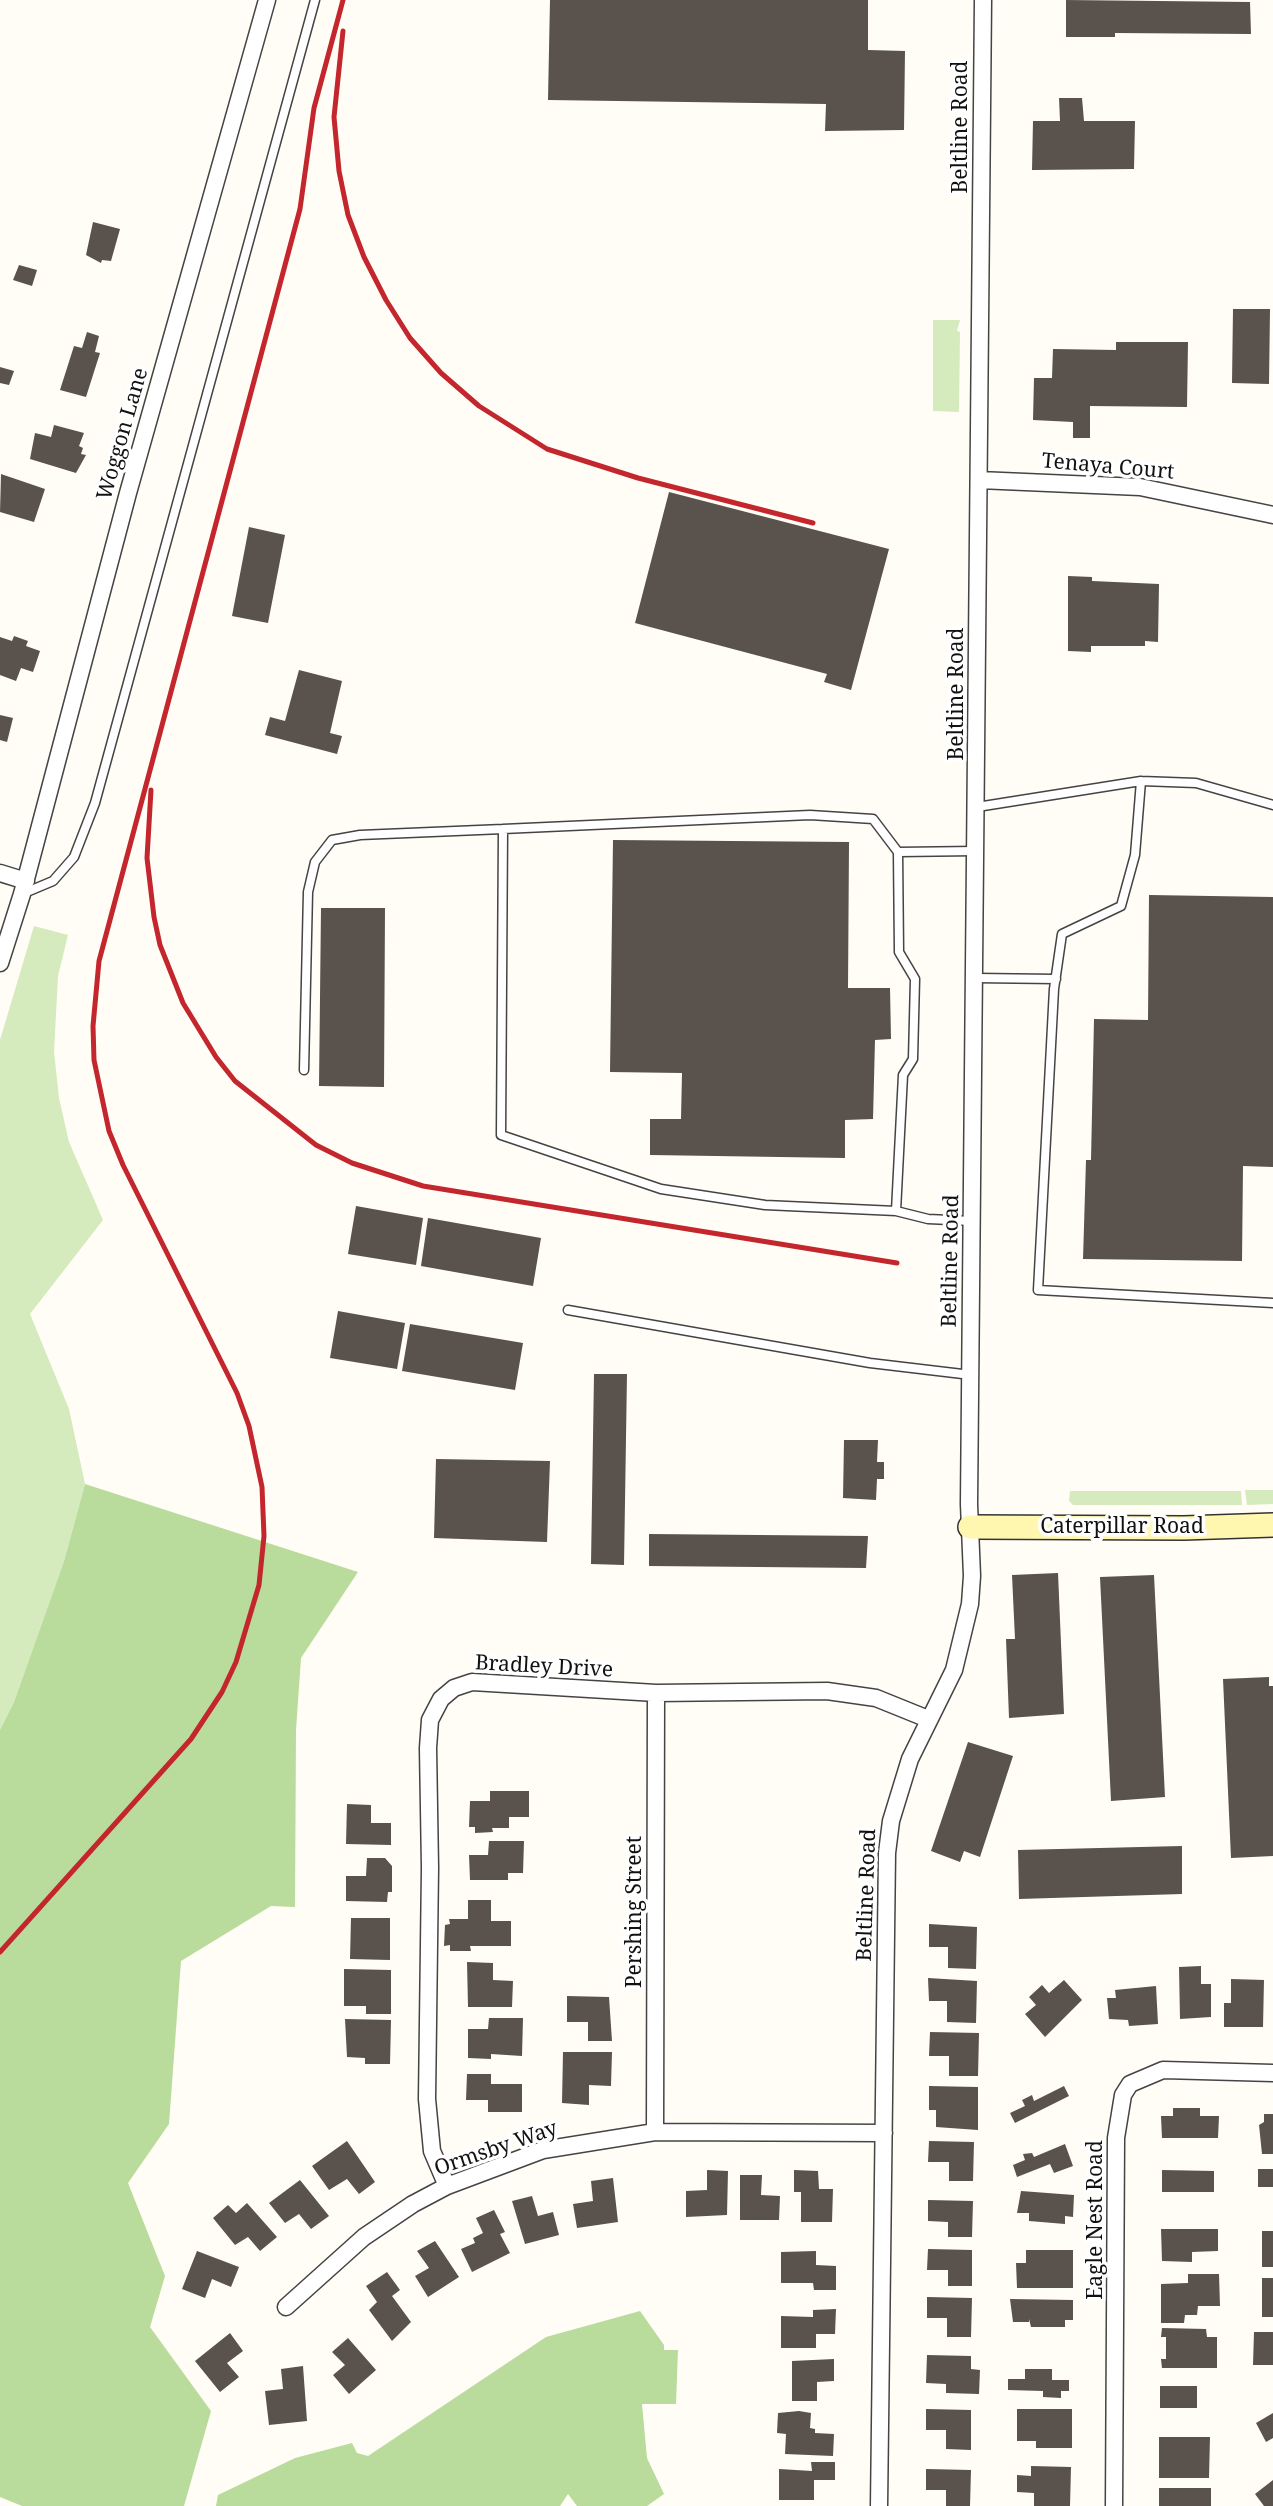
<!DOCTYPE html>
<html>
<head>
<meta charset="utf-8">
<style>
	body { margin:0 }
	canvas { display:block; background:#fffdf5 }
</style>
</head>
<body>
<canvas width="1273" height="2506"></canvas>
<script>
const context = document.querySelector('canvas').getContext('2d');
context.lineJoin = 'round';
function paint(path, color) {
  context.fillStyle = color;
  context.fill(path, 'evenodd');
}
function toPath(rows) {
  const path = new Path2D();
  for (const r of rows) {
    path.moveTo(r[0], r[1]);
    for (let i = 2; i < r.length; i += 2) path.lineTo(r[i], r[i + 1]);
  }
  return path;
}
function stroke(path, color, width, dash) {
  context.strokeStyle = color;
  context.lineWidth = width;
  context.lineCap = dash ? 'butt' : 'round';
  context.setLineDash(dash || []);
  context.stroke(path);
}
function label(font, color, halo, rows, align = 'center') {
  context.font = font + ' "Noto Serif",serif';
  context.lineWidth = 7;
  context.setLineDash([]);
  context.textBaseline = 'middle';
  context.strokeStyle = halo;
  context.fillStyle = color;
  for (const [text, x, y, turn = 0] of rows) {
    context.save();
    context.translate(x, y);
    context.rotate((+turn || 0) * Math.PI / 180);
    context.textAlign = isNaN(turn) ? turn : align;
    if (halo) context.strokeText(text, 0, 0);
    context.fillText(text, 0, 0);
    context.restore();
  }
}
const green = toPath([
	[933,320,960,320,957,331,960,332,959,412,933,411],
	[34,926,68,935,58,976,54,1052,59,1098,69,1142,103,1220,30,1314,69,1409,85,1484,64,1561,14,1702,0,1730,0,1040],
	[1273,1490,1273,1504,1247,1505,1245,1490],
	[1070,1491,1241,1491,1242,1505,1073,1505,1069,1501]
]);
const forest = toPath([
	[85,1484,358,1572,301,1658,296,1730,295,1907,271,1906,181,1961,169,2124,128,2183,165,2276,150,2327,211,2411,184,2506,22,2506,0,2497,0,1730,14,1702,64,1561],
	[640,2311,664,2345,664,2350,678,2350,676,2404,642,2404,647,2458,664,2494,647,2506,577,2506,568,2494,560,2506,216,2506,218,2495,295,2458,352,2443,357,2453,368,2456,546,2337]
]);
const building = toPath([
	[550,0,868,0,868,50,905,51,904,130,825,131,826,104,548,100],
	[1066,0,1250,2,1251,34,1115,33,1115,37,1066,37],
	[1059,98,1082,98,1084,121,1135,121,1134,169,1032,170,1033,121,1060,121],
	[93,222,120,229,111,261,102,260,101,263,86,255],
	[19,265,37,270,32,286,13,280],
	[1233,309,1270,309,1269,384,1232,383],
	[87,332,99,336,95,352,100,353,86,397,60,390,74,346,82,348],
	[1116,342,1188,342,1187,407,1090,406,1090,438,1073,438,1073,422,1033,420,1034,378,1052,378,1053,349,1116,350],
	[0,367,14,371,9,385,0,383],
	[54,425,84,433,79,446,83,448,81,454,86,455,76,473,30,459,35,433,51,437],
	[1,474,45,489,34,522,0,512],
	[669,492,889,549,851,690,824,682,827,674,635,623],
	[249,527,285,535,268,623,232,616],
	[1068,576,1092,577,1092,581,1159,584,1158,642,1145,641,1145,646,1091,646,1091,652,1068,651],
	[14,636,28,641,26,646,40,651,33,672,21,668,16,681,0,675,0,637,12,641],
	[299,670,342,681,330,733,342,736,337,754,265,735,270,717,285,721],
	[0,715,13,718,7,742,0,740],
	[613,840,849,842,848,988,890,988,891,1039,875,1040,873,1119,845,1120,845,1158,650,1155,650,1119,681,1119,682,1073,610,1072],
	[1149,895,1273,897,1273,1167,1243,1166,1242,1261,1083,1259,1086,1160,1091,1160,1094,1019,1148,1020],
	[321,908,385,908,384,1087,319,1086],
	[356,1206,423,1218,416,1265,348,1254],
	[428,1218,541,1238,533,1286,421,1266],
	[338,1311,405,1323,397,1369,330,1358],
	[410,1324,523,1343,515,1390,402,1371],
	[594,1374,627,1374,624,1565,591,1564],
	[844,1440,878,1440,877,1462,884,1462,884,1479,877,1479,876,1500,843,1498],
	[436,1459,550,1461,547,1542,434,1538],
	[649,1534,868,1536,866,1568,649,1566],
	[1058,1573,1064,1714,1009,1718,1006,1639,1015,1639,1012,1575],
	[1154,1575,1165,1797,1111,1801,1100,1577],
	[1269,1677,1269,1686,1273,1686,1273,1856,1231,1858,1223,1679],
	[968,1742,1013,1756,980,1857,964,1851,960,1862,931,1851],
	[490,1791,529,1791,529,1817,509,1817,509,1828,492,1828,493,1832,475,1833,475,1827,469,1827,470,1801,490,1801],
	[347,1804,371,1805,371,1823,391,1823,391,1845,346,1844],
	[489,1841,524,1841,523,1873,508,1873,508,1880,470,1880,469,1855,488,1855],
	[1182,1846,1182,1894,1019,1899,1018,1850],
	[367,1858,385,1858,392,1866,392,1892,388,1892,387,1902,346,1901,346,1876,366,1876],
	[468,1900,491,1900,491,1921,511,1921,511,1946,470,1946,471,1951,450,1951,450,1945,444,1946,445,1925,450,1924,449,1919,468,1919],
	[351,1918,390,1918,390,1960,350,1959],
	[929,1924,977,1927,976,1969,948,1968,948,1947,929,1947],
	[467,1962,493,1963,493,1980,513,1981,512,2007,468,2007],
	[1201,1966,1201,1984,1211,1984,1211,2017,1180,2019,1179,1967],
	[344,1969,391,1970,391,2014,366,2014,366,2006,344,2006],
	[928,1978,977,1981,976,2023,947,2022,947,2001,929,2001],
	[1231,1979,1264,1980,1263,2027,1224,2027,1224,2003,1231,2003],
	[1064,1980,1082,2000,1045,2037,1025,2014,1036,2005,1029,1997,1042,1985,1049,1993],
	[1156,1986,1158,2024,1129,2026,1128,2020,1109,2019,1107,1998,1116,1998,1115,1990],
	[567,1996,609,1997,612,2041,588,2041,588,2022,567,2022],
	[489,2018,523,2018,522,2056,491,2054,491,2059,468,2058,468,2029,488,2029],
	[345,2019,391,2020,390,2064,365,2064,365,2058,347,2057],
	[930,2032,979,2033,978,2076,949,2076,949,2056,929,2056],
	[563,2052,612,2052,611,2086,589,2085,589,2105,562,2103],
	[467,2074,491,2074,491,2084,522,2084,522,2112,488,2112,488,2100,466,2100],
	[929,2086,978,2087,978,2130,936,2127,936,2110,929,2110],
	[1064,2086,1069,2096,1015,2123,1010,2113,1025,2106,1022,2100,1032,2095,1034,2101],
	[1173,2108,1200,2108,1200,2116,1219,2116,1218,2138,1162,2138,1161,2116,1173,2116],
	[1264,2114,1273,2114,1273,2154,1262,2154,1259,2125,1264,2122],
	[347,2141,375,2182,359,2194,347,2179,329,2190,312,2166],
	[929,2141,974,2142,973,2181,949,2181,949,2162,928,2162],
	[1065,2144,1073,2166,1054,2173,1050,2164,1017,2177,1013,2165,1025,2160,1023,2154,1032,2153,1034,2157],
	[1258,2169,1273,2169,1273,2187,1258,2187],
	[707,2170,728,2171,727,2215,686,2217,686,2191,707,2190],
	[794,2170,818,2171,819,2189,833,2189,832,2222,801,2222,801,2192,794,2192],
	[1162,2170,1214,2171,1214,2192,1162,2192],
	[740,2175,762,2175,761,2195,780,2196,779,2220,740,2220],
	[613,2178,618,2222,577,2228,573,2204,593,2201,591,2181],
	[300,2180,329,2216,311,2229,299,2214,285,2223,269,2203],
	[1021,2191,1074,2195,1073,2217,1065,2216,1065,2224,1029,2221,1029,2213,1017,2213],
	[532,2196,538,2216,553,2212,559,2235,525,2244,512,2201],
	[928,2200,973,2201,972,2237,948,2237,948,2222,928,2221],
	[247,2203,277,2237,260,2251,248,2237,235,2245,213,2218,228,2205,236,2213],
	[494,2210,505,2232,500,2234,510,2253,472,2272,461,2249,475,2243,473,2238,483,2233,476,2218],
	[1161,2229,1218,2229,1218,2251,1192,2252,1192,2262,1162,2261],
	[1262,2231,1273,2231,1273,2267,1262,2267],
	[435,2241,459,2277,428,2297,415,2276,429,2268,417,2251],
	[928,2249,972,2250,972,2286,948,2286,948,2270,927,2270],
	[1026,2250,1073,2250,1073,2288,1017,2288,1016,2263,1026,2263],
	[197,2251,239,2267,231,2287,212,2279,205,2298,182,2289],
	[816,2251,816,2265,836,2266,836,2290,814,2290,813,2283,781,2283,781,2252],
	[387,2272,400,2290,392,2296,411,2322,392,2341,369,2310,377,2302,366,2286],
	[1188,2274,1219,2274,1220,2306,1198,2306,1197,2315,1185,2315,1184,2323,1161,2323,1161,2284,1188,2283],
	[1262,2278,1273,2278,1273,2317,1262,2317],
	[927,2297,972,2298,971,2337,947,2337,947,2318,927,2318],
	[1010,2299,1073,2300,1073,2320,1065,2320,1065,2327,1031,2327,1029,2319,1029,2322,1013,2322],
	[836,2309,835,2334,816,2334,816,2348,781,2348,781,2316,813,2317,813,2310],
	[1162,2328,1206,2329,1207,2337,1217,2337,1217,2368,1162,2368,1161,2359,1166,2359,1166,2337,1161,2337],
	[1254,2332,1273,2332,1273,2365,1253,2365],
	[230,2333,243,2351,227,2363,239,2377,220,2392,195,2361],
	[348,2338,376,2370,349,2394,333,2375,345,2365,332,2352],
	[927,2355,971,2356,971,2369,980,2370,979,2394,946,2393,946,2384,926,2383],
	[834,2359,834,2381,817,2382,817,2401,792,2401,792,2361],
	[303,2366,307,2421,269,2425,265,2391,283,2389,281,2369],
	[1025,2369,1052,2369,1052,2380,1069,2380,1069,2391,1061,2391,1061,2398,1043,2397,1043,2391,1008,2390,1008,2379,1025,2379],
	[1160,2386,1197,2386,1197,2408,1160,2408],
	[926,2409,971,2410,971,2450,946,2449,946,2430,926,2430],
	[1017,2409,1072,2409,1072,2448,1036,2448,1036,2441,1017,2441],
	[799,2411,811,2413,810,2428,815,2429,815,2433,834,2434,833,2456,785,2454,786,2434,777,2433,778,2413],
	[1273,2413,1273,2438,1266,2442,1256,2423],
	[1159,2437,1210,2437,1209,2478,1159,2478],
	[811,2462,835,2462,835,2480,814,2480,814,2500,779,2500,779,2469,812,2471],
	[1031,2466,1071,2467,1070,2506,1034,2506,1034,2493,1017,2492,1017,2475,1031,2476],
	[926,2469,971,2470,970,2506,946,2506,946,2490,926,2490],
	[1273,2480,1273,2506,1264,2506,1255,2494],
	[1159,2488,1211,2488,1211,2506,1159,2506]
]);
const lane = toPath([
	[1141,781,1135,855,1121,906,1062,934,1054,989,1038,1290,1273,1303],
	[977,807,1141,781,1196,783,1273,805],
	[22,894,53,881,74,857,95,803,315,0],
	[975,978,1056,979],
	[304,1070,308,892,315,862,332,840,360,835,503,829],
	[896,1211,765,1205,661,1189,501,1135,503,829,810,815,873,819,898,852],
	[972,1221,928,1219,896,1211,903,1075,913,1059,915,979,899,952,898,852,976,851],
	[568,1310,870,1363,971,1375]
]);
const street = toPath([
	[979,480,1140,487,1273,515],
	[0,873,26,881],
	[0,963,22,894,128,493,267,0],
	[655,2132,656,1693],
	[447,2186,432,2151,427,2099,430,1868,428,1748,430,1720,441,1699,454,1688,472,1682,656,1693,827,1691,876,1698,928,1719],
	[286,2307,364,2237,413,2204,447,2186,543,2150,655,2132,884,2133],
	[879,2506,887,1853,891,1821,910,1759,954,1670,970,1604,972,1576,969,1504,983,0],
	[1114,2506,1116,2138,1123,2095,1130,2084,1163,2070,1273,2073]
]);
const secondary = toPath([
	[970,1527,1184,1528,1273,1525]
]);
const rail = toPath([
	[343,31,334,117,339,171,348,215,364,257,386,300,410,338,441,373,479,406,547,449,638,478,813,523],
	[151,790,147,858,154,917,160,945,183,1003,216,1057,235,1081,316,1145,352,1163,423,1186,897,1263],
	[0,1952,191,1739,222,1692,236,1662,259,1585,264,1536,262,1487,249,1426,237,1393,123,1165,109,1131,94,1060,93,1026,99,961,300,209,314,108,343,0]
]);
const streetNames = [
	["Beltline Road",961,127,-90],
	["Woggon Lane",123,434,-74],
	["Tenaya Court",1108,467,5],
	["Beltline Road",957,694,-90],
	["Beltline Road",951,1261,-89],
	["Caterpillar Road",1122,1527],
	["Bradley Drive",544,1667,3],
	["Beltline Road",867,1895,-88],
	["Pershing Street",635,1912,-90],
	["Ormsby Way",496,2149,-19],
	["Eagle Nest Road",1096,2220,-90]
];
paint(green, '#d5ebbd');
paint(forest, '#b9dc9c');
paint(building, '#5a524d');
stroke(lane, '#444', 11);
stroke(street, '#444', 19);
stroke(secondary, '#333', 26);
stroke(lane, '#fff', 8);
stroke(street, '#fff', 16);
stroke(secondary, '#fff6b0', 23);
stroke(rail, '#c4262e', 5);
label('21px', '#111', '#fff', streetNames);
</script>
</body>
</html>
